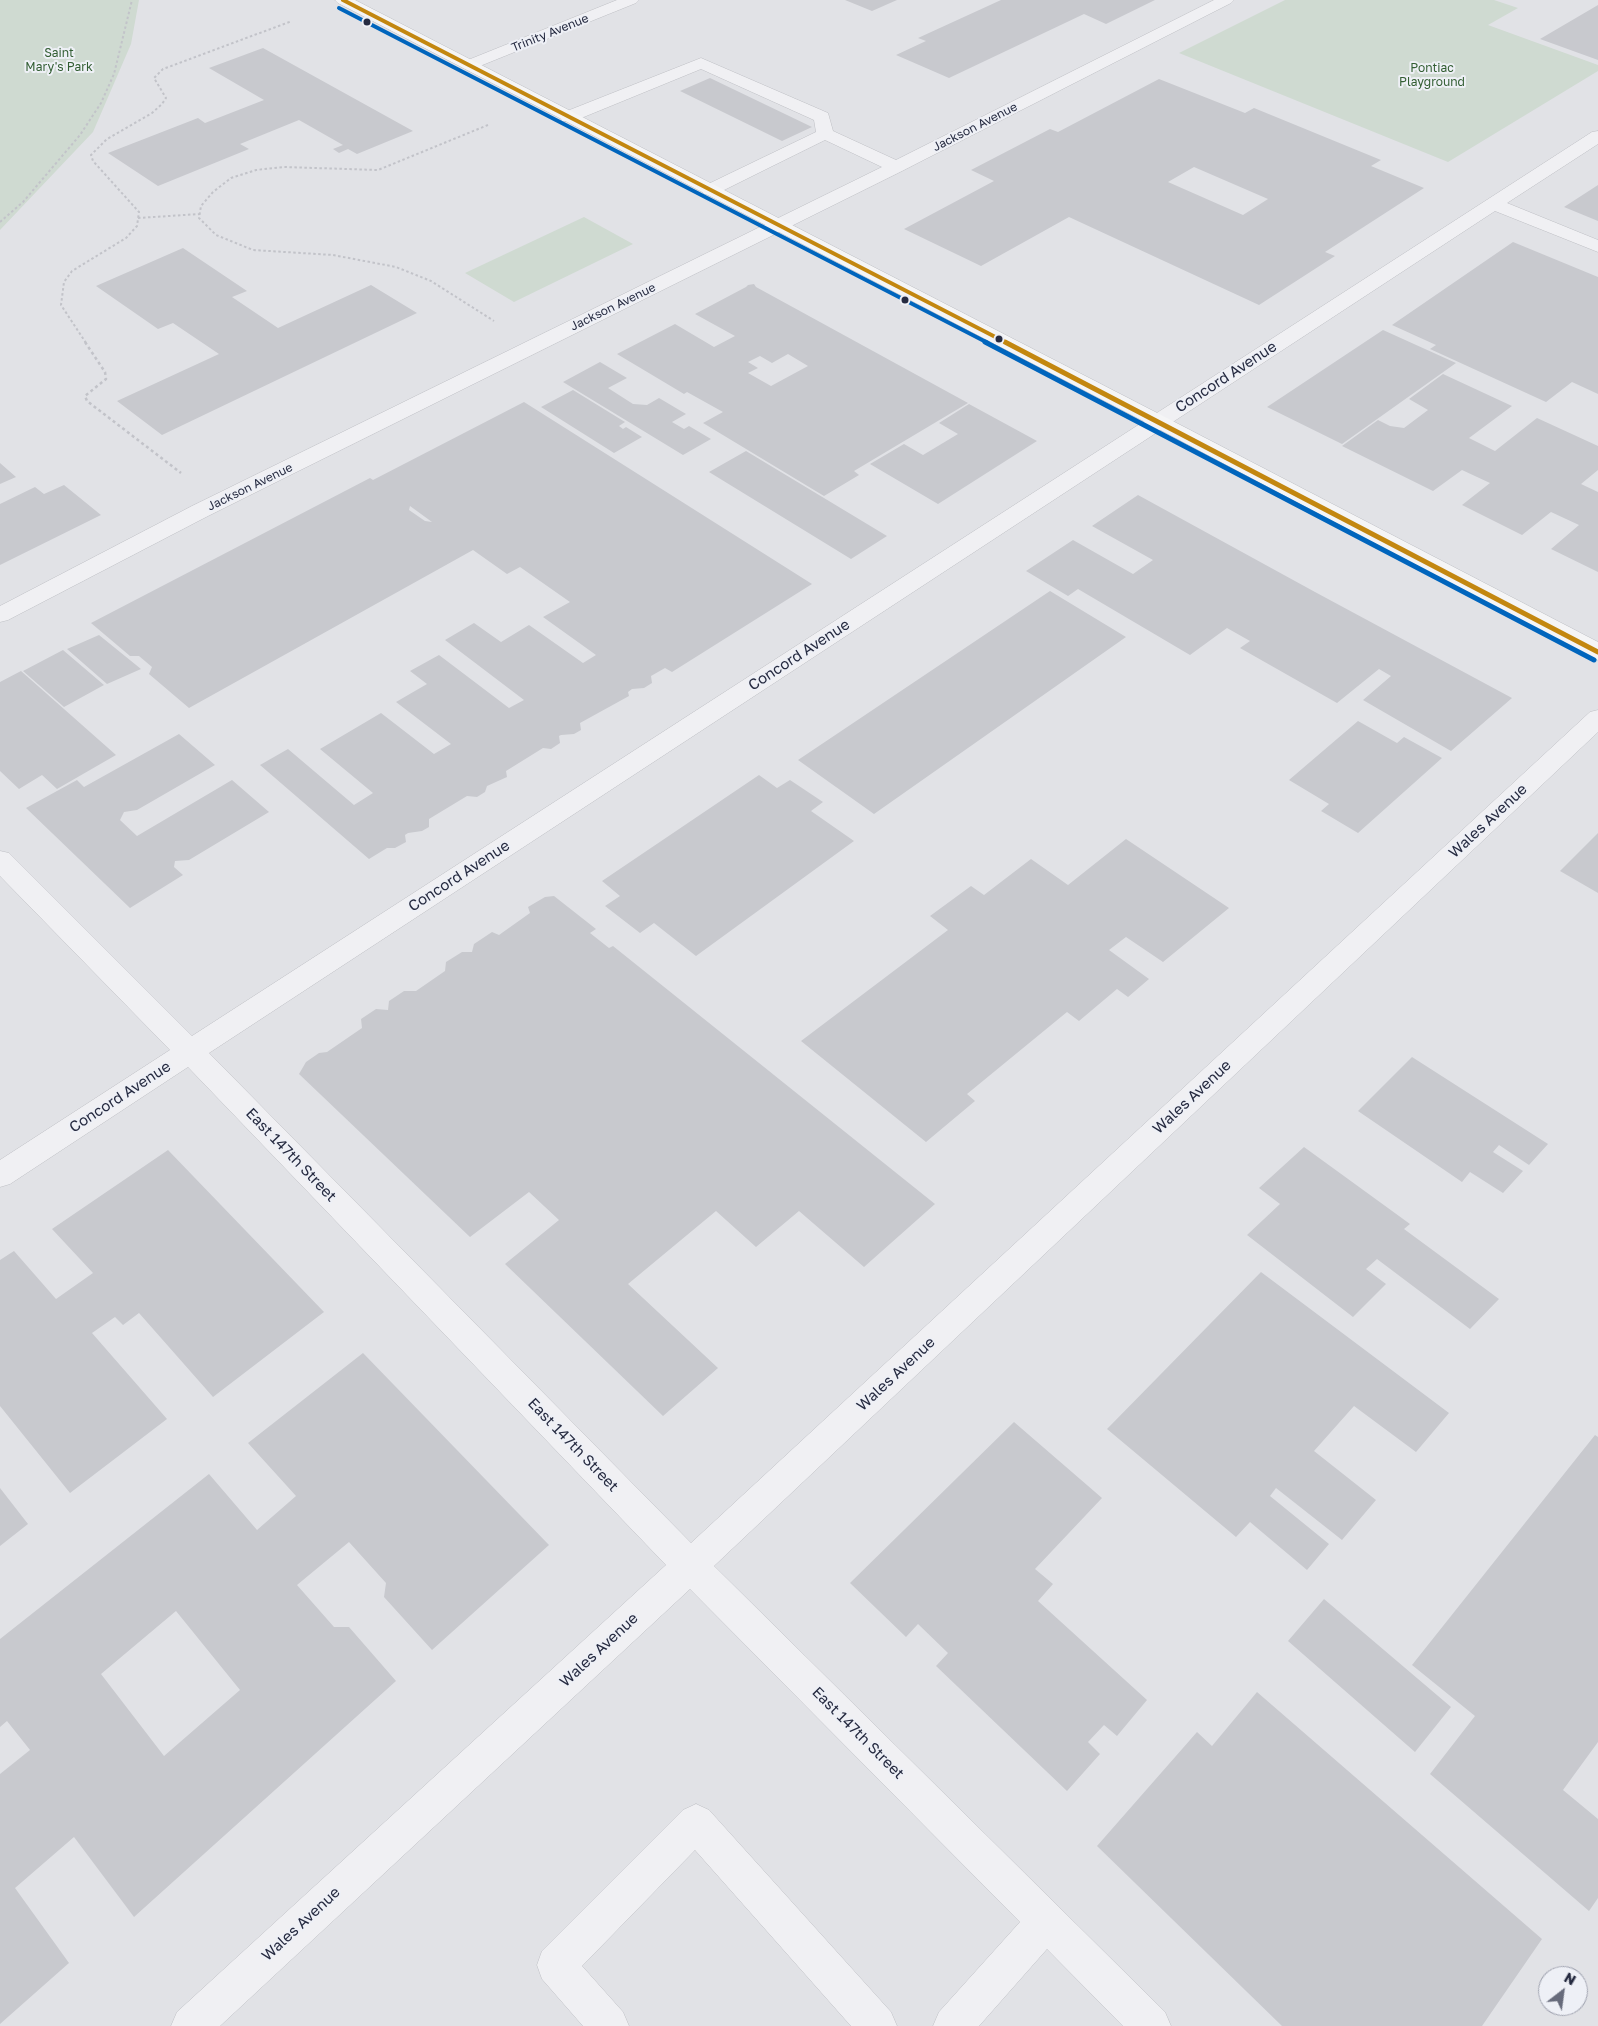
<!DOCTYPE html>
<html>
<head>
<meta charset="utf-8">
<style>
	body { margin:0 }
	#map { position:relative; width:1598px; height:2026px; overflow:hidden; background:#e1e2e6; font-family:"Golos Text",sans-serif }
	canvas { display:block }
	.north { position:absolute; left:1538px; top:1966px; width:50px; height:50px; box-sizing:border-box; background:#eef0f6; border:1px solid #9ea1ae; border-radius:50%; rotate:30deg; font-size:14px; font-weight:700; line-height:20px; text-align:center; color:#262b41 }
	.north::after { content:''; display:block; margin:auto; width:18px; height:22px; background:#676b7b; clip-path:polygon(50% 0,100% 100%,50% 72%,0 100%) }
</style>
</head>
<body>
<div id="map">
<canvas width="1598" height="2026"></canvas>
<div class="north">N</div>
</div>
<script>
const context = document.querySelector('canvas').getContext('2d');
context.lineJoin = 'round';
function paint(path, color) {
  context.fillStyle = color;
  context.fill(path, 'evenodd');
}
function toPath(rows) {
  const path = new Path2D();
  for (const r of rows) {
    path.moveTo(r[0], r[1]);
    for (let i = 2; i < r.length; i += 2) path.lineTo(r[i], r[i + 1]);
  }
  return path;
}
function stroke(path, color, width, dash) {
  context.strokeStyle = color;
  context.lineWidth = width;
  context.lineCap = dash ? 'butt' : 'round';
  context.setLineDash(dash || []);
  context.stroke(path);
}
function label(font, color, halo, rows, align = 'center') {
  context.font = font + ' "Golos Text",sans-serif';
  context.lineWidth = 4;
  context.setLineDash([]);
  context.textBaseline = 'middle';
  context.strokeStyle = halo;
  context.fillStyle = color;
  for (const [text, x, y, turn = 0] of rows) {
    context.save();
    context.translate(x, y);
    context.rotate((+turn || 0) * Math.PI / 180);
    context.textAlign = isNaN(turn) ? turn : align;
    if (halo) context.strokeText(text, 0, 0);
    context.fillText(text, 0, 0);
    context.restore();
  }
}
const green = toPath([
	[0,0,139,0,131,44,93,132,0,230],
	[1285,0,1494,0,1518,8,1488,25,1598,65,1598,71,1448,162,1179,53],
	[584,217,633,244,514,302,465,273]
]);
const building = toPath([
	[845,0,897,0,872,11],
	[1001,0,1155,0,1106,24,1084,14,949,78,896,55,926,41,918,38],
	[1598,5,1598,60,1540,39],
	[263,48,413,131,357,154,348,149,339,153,333,149,343,145,299,120,240,144,249,149,158,186,108,153,198,118,205,123,264,100,209,68],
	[710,78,812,127,782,141,680,91],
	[1159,79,1245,113,1254,108,1381,160,1371,166,1424,188,1325,252,1335,256,1259,305,1069,217,981,266,904,229,994,181,971,170,1050,129,1058,132],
	[1194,167,1268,199,1243,215,1168,182],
	[1598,185,1598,221,1564,207],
	[1513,242,1598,277,1598,394,1572,382,1546,402,1430,349,1436,345,1392,325],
	[183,248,247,291,232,297,278,328,371,285,417,313,162,435,117,401,219,354,173,323,158,329,96,286],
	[754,284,756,287,968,403,854,471,859,475,824,496,703,423,723,412,687,392,684,394,617,354,675,324,714,347,735,336,695,314,746,287,748,285],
	[788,354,808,366,771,386,748,373,758,368,748,362,760,356,772,363],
	[1383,330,1456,363,1342,444,1267,407],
	[600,362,627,378,608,388,633,404,647,405,659,398,686,414,672,422,684,429,689,426,711,439,683,455,563,382],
	[1443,374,1512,406,1469,438,1495,451,1537,418,1598,446,1598,470,1581,484,1598,492,1598,572,1551,549,1579,525,1551,512,1522,535,1462,505,1490,483,1462,470,1433,491,1342,446,1378,420,1390,426,1404,428,1428,410,1409,399],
	[573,390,625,422,619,426,623,429,626,427,642,437,614,453,541,407],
	[524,402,812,584,672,672,665,668,651,676,652,683,644,688,632,689,628,692,629,696,580,723,581,730,574,734,561,735,559,736,560,743,551,749,543,748,506,771,507,777,487,786,485,792,477,797,467,796,429,819,429,827,422,831,408,833,405,835,406,842,395,848,387,848,369,859,260,765,288,749,354,805,373,793,320,749,381,713,434,754,451,744,396,702,427,684,410,671,439,655,509,708,524,700,445,640,474,623,501,642,529,625,583,663,596,655,543,617,570,602,520,567,507,574,473,550,189,708,149,674,152,667,139,656,130,656,91,623,370,478,373,480],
	[410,506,432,522,425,521,409,510],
	[969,404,1037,441,938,504,870,464,904,444,923,455,958,434,939,423],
	[746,451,887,536,851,559,709,472],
	[0,463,16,477,0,484],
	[64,485,101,515,0,565,0,504,35,487,44,494],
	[1138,495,1315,592,1512,698,1451,751,1363,700,1391,676,1379,669,1337,703,1240,648,1250,641,1227,628,1190,655,1078,589,1068,596,1026,571,1073,540,1133,574,1153,560,1092,526],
	[1050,591,1126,637,874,814,798,760],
	[99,635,141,669,107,684,67,649],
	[63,650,104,685,64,707,23,671],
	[21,671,116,755,57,789,42,775,19,789,0,771,0,682],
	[1358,721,1397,743,1404,737,1442,758,1358,833,1321,811,1329,804,1289,780],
	[179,734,215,765,137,810,124,812,120,820,137,836,232,780,269,812,189,860,175,861,174,867,183,875,130,908,26,808,77,780,84,787],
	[759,775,777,788,790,780,823,802,811,811,854,841,696,956,654,923,640,933,605,906,620,896,602,881],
	[1598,833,1598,893,1560,871],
	[1126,839,1229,908,1163,962,1126,937,1109,950,1149,979,1128,997,1117,989,1079,1021,1067,1012,967,1094,975,1101,926,1142,801,1041,948,930,930,916,971,886,984,895,1031,859,1068,885],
	[554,896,596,929,590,933,609,948,613,946,935,1204,864,1267,799,1211,756,1247,716,1211,628,1284,718,1368,663,1416,505,1264,559,1220,529,1192,470,1237,299,1074,306,1062,319,1053,327,1052,362,1028,361,1019,376,1009,388,1010,389,1001,404,991,416,991,445,971,446,962,462,952,472,952,474,944,492,932,499,935,530,913,528,907,545,897],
	[1412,1057,1548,1144,1529,1165,1499,1145,1493,1152,1523,1171,1503,1193,1470,1172,1462,1182,1358,1111],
	[1304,1147,1410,1224,1404,1229,1499,1299,1470,1329,1377,1259,1366,1269,1386,1284,1353,1317,1247,1235,1280,1204,1259,1188],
	[168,1150,324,1312,213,1397,139,1313,123,1325,115,1317,92,1333,167,1419,70,1493,0,1406,0,1260,14,1251,56,1299,93,1273,52,1229],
	[1261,1272,1449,1413,1416,1452,1354,1406,1314,1451,1376,1500,1342,1540,1276,1488,1270,1496,1329,1544,1307,1570,1250,1522,1236,1537,1107,1429],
	[363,1353,549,1545,432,1650,384,1597,386,1583,349,1542,297,1585,334,1627,349,1627,396,1681,134,1917,74,1837,15,1888,69,1963,0,2024,0,1774,30,1750,7,1721,0,1727,0,1639,209,1474,257,1530,296,1496,248,1443],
	[176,1611,240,1690,164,1756,101,1674],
	[1014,1422,1102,1498,1035,1569,1053,1584,1038,1601,1147,1700,1117,1736,1104,1725,1088,1742,1100,1754,1067,1791,936,1666,948,1653,918,1624,906,1637,850,1583],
	[1595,1435,1598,1437,1598,1742,1563,1790,1598,1819,1598,1898,1589,1911,1430,1774,1475,1716,1412,1665],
	[0,1488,28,1524,0,1546],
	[1324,1599,1451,1707,1415,1752,1288,1641],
	[1257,1692,1542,1939,1482,2026,1282,2026,1097,1846,1197,1732,1212,1746]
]);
const pathFar1 = toPath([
	[488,125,378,170,284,167,256,170,231,178,213,192,201,206,199,218,216,235,253,250,333,255,396,267,431,281,494,321],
	[138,218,200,214],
	[0,222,23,202,80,135,101,103,114,74,132,0],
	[86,343,61,305,64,282,72,271,126,238,137,226,139,212,93,161,91,155,107,139,152,113,162,104,166,98,154,78,163,69,292,21]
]);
const path = toPath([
	[85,342,105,372,106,379,85,396,87,401,181,473]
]);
const minor = toPath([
	[617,0,639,0,636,3,475,68,469,70,463,68,461,65,463,62,617,0],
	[1214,0,1234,0,1231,3,902,171,208,516,8,620,0,622,0,606,192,506,882,167,825,140,716,194,710,195,704,194,701,190,704,186,816,132,814,120,701,69,574,121,562,121,560,117,562,113,701,58,828,113,833,131,896,160,1214,0],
	[1598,131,1598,144,1507,203,1598,240,1598,252,1495,211,209,1053,691,1543,1590,712,1598,710,1598,732,714,1566,1165,2012,1171,2026,1123,2026,1047,1949,979,2026,933,2026,939,2012,1020,1922,690,1589,220,2026,171,2026,177,2012,666,1565,188,1067,10,1184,0,1187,0,1160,170,1050,0,876,0,851,9,853,192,1036,1592,132,1598,131],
	[696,1804,709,1810,891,2012,897,2026,851,2026,695,1850,582,1966,623,2012,629,2026,583,2026,542,1979,537,1965,542,1951,683,1810,696,1804]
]);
const major = toPath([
	[335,0,355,0,1165,417,1598,642,1598,660,1590,657,1151,425,338,3,335,0]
]);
const bus1Far1 = toPath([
	[343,0,1007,343]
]);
const bus1 = toPath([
	[1005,342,1598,652]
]);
const bus2Far1 = toPath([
	[339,8,988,343]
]);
const bus2 = toPath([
	[985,342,1594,660]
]);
const markers = [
	[367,22,4.5,"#262b41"],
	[905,300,4.5,"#262b41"],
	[999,339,4.5,"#262b41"]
];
const farStreetnames = [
	["Trinity Avenue",550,33,-22],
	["Jackson Avenue",975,127,-27],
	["Jackson Avenue",613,307,-26],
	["Jackson Avenue",250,487,-26]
];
const farParknames = [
	["Saint",59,53],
	["Mary's Park",59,67],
	["Pontiac",1432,68],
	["Playground",1432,82]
];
const streetNames = [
	["Concord Avenue",1226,377,-33],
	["Concord Avenue",799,655,-33],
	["Wales Avenue",1488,821,-43],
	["Concord Avenue",459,876,-33],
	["Concord Avenue",120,1097,-33],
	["Wales Avenue",1192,1097,-43],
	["East 147th Street",291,1155,46],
	["Wales Avenue",896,1374,-43],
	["East 147th Street",573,1445,46],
	["Wales Avenue",599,1650,-43],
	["East 147th Street",858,1733,45],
	["Wales Avenue",301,1924,-43]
];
paint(green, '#cfdad1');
paint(building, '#c8c9ce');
stroke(minor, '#bebfc4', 1);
stroke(major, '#bdbfc4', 1);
stroke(pathFar1, '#c2c3c9', 2, [2.5, 2.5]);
stroke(path, '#c2c3c9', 2.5, [3, 3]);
paint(minor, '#f0f0f3');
paint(major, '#f5f5f6');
stroke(bus1Far1, '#c38710', 4);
stroke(bus1, '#c38710', 5);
stroke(bus2Far1, '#0065bd', 4);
stroke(bus2, '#0065bd', 5);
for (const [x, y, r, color] of markers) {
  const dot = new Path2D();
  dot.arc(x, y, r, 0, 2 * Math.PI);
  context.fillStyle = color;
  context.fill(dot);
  stroke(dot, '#eef0f6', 2);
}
label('12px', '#262b41', '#eef0f6', farStreetnames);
label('12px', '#335e33', '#eef0f6', farParknames);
label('15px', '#262b41', '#eef0f6', streetNames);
</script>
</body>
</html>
